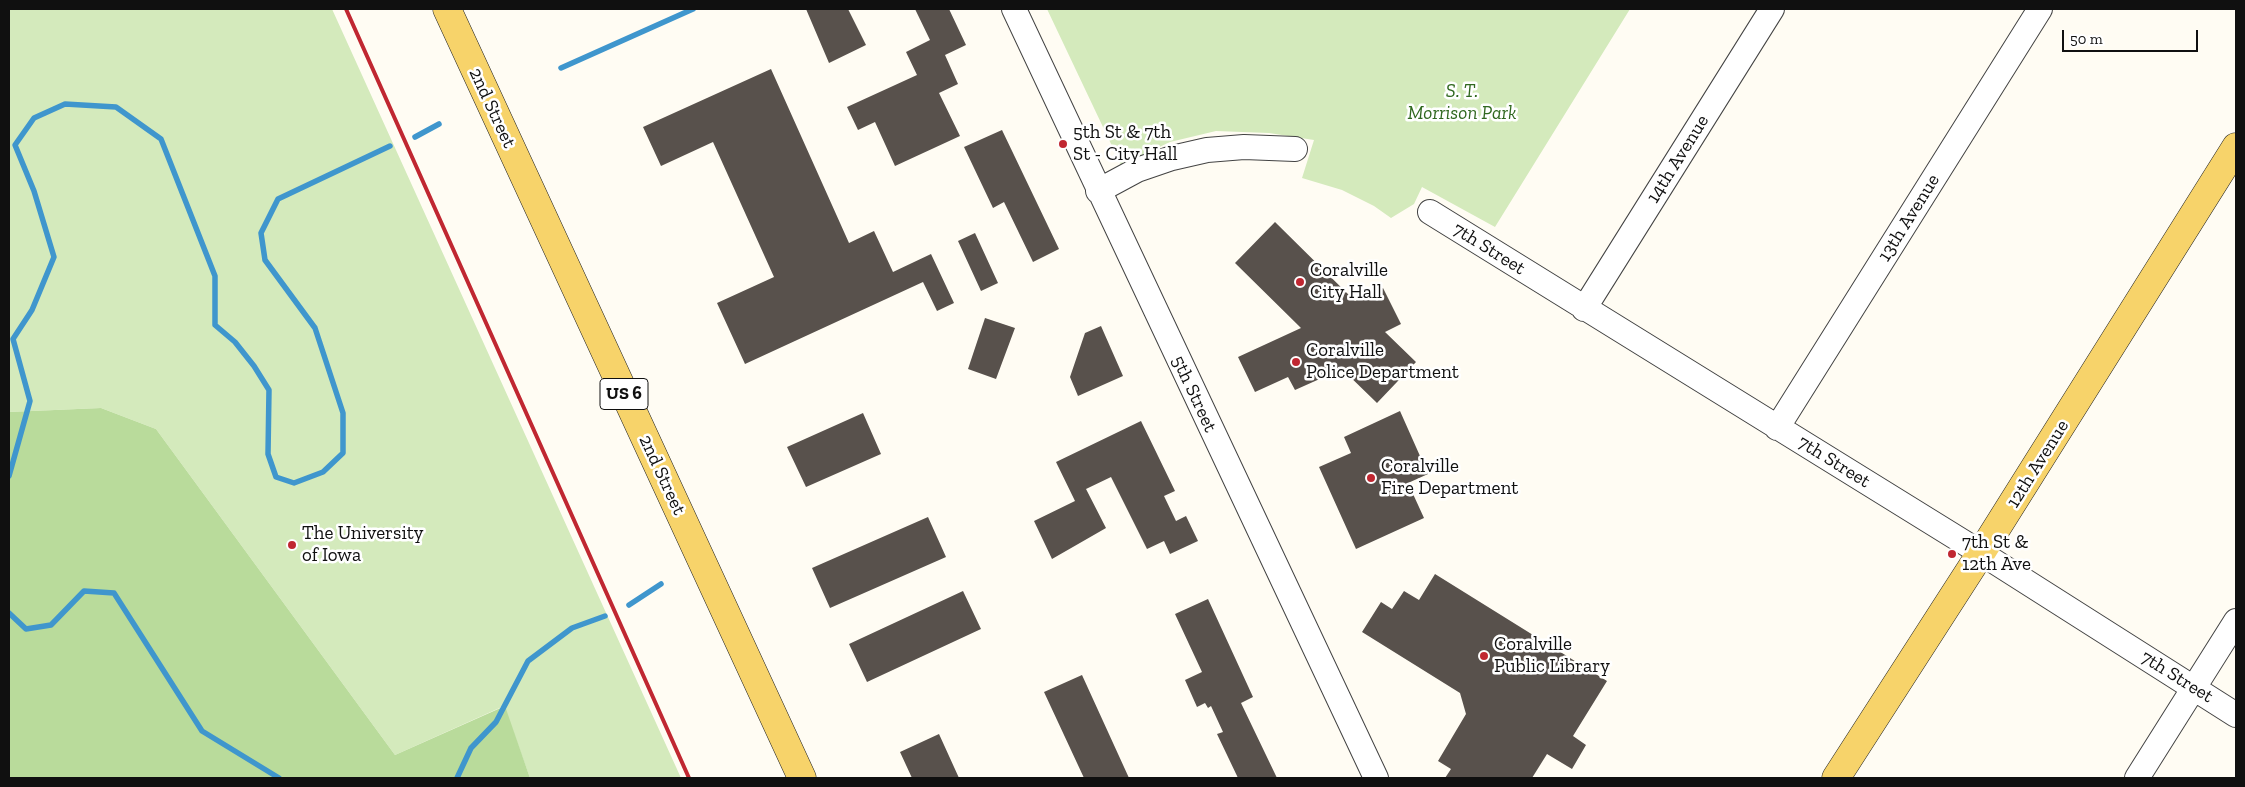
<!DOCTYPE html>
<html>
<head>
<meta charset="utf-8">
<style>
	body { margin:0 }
	#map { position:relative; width:2245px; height:787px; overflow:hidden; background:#fffcf3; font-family:"Zilla Slab",serif }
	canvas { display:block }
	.frame { position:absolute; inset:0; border:10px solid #101010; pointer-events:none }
	.scale { position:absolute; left:2062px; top:30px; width:136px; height:22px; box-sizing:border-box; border:2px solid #101010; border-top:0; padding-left:6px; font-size:15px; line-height:18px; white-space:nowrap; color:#101010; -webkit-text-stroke:4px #fff; paint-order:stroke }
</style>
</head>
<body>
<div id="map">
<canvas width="2245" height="787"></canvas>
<div class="frame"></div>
<div class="scale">50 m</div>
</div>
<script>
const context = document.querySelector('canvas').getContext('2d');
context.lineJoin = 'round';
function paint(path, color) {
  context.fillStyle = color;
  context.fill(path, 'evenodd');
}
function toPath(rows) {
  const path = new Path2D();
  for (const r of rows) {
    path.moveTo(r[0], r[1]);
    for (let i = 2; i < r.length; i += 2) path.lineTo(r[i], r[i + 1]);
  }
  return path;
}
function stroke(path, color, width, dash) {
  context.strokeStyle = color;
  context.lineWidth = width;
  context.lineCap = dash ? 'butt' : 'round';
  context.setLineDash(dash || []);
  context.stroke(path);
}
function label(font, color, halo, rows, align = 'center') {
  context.font = font + ' "Zilla Slab",serif';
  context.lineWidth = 5;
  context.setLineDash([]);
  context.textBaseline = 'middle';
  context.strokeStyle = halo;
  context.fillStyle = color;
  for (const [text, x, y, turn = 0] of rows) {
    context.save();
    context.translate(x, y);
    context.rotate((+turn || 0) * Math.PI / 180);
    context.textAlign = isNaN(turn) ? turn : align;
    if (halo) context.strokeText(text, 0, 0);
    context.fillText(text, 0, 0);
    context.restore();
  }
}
const green = toPath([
	[9,9,332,9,681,778,530,778,504,706,395,755,156,429,101,408,9,412],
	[1047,9,1630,9,1495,227,1422,187,1414,204,1391,218,1374,206,1342,190,1302,178,1314,140,1269,133,1216,131,1170,142,1121,165]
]);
const forest = toPath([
	[101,408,156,429,395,755,505,706,530,778,9,778,9,412]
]);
const stream = toPath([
	[561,68,693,9],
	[415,137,439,124],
	[9,476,30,401,13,339,32,310,54,257,34,191,15,145,34,118,65,104,116,107,161,139,215,276,215,325,235,342,254,366,269,390,268,454,276,477,294,483,323,472,343,453,343,413,315,328,265,260,261,233,278,199,390,146],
	[629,605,661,584],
	[9,613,26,629,51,625,84,591,114,593,202,731,279,778],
	[457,778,471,748,496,722,528,661,572,628,605,616]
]);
const building = toPath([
	[806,9,848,9,866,45,829,63],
	[915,9,949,9,966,45,945,55,958,84,939,93,960,136,895,166,875,122,858,130,847,107,917,75,906,52,930,40],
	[771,69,849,243,874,231,893,272,931,254,954,303,937,311,923,282,745,364,717,303,774,277,713,142,661,166,643,127],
	[1002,130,1059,249,1033,262,1004,202,993,208,964,147],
	[1275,222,1355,301,1383,288,1401,324,1385,332,1416,362,1377,403,1342,369,1295,390,1288,377,1255,392,1238,357,1301,328,1235,263],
	[975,233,998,283,981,291,958,241],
	[985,318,1015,328,996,379,968,369],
	[1101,326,1123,376,1078,396,1070,377,1085,333],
	[1400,411,1428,474,1408,483,1424,518,1356,549,1319,467,1351,453,1344,437],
	[863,413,881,454,806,487,787,447],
	[1141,421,1175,491,1164,496,1176,521,1186,516,1198,541,1170,554,1164,541,1147,549,1111,477,1086,489,1106,528,1052,559,1034,521,1075,501,1056,462],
	[928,517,946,557,830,608,812,568],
	[1435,574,1607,681,1573,736,1586,745,1572,769,1547,754,1532,778,1445,778,1451,769,1438,761,1466,714,1460,693,1362,632,1381,602,1392,609,1404,591,1419,600],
	[963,591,981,629,867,682,849,644],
	[1208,599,1253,697,1241,703,1277,778,1238,778,1217,734,1223,732,1211,706,1208,708,1205,703,1197,707,1185,680,1202,672,1175,614],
	[1082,675,1129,778,1084,778,1044,692],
	[939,734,959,778,912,778,900,752]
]);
const minor = toPath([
	[1014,9,1376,778],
	[1098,191,1137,170,1172,158,1207,150,1244,147,1295,149],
	[1430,212,1981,553,2236,715],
	[1584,309,1772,9],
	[1777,428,2040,9],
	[2137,778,2236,621]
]);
const major = toPath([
	[447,9,802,778],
	[1836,778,1981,553,2236,147]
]);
const rail = toPath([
	[346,9,689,778]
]);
const markers = [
	[1063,144,5,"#c02731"],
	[1300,282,5,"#c02731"],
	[1296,362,5,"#c02731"],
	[1371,478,5,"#c02731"],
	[292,545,5,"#c02731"],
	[1952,554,5,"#c02731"],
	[1484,656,5,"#c02731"]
];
const shields = [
	[624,394,48]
];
const shieldNames = [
	["US 6",624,394]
];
const parkNames = [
	["S. T.",1462,92],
	["Morrison Park",1462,114]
];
const streetNames = [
	["2nd Street",492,108,65],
	["14th Avenue",1678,159,-58],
	["13th Avenue",1909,218,-58],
	["7th Street",1489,249,32],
	["5th Street",1194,394,65],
	["7th Street",1834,462,32],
	["12th Avenue",2038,464,-58],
	["2nd Street",662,475,65],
	["7th Street",2177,677,32]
];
const poiNames = [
	["5th St & 7th",1073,133],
	["St - City Hall",1073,155],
	["Coralville",1310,271],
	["City Hall",1310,293],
	["Coralville",1306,351],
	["Police Department",1306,373],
	["Coralville",1381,467],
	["Fire Department",1381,489],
	["The University",302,534],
	["of Iowa",302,556],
	["7th St &",1962,543],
	["12th Ave",1962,565],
	["Coralville",1494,645],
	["Public Library",1494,667]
];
paint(green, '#d4eabc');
paint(forest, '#b9db9b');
stroke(stream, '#3f96cd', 5.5);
paint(building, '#58514c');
stroke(minor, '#434343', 26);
stroke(major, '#212121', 29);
stroke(minor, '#fff', 24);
stroke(major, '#f7d36a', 28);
stroke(rail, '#c02731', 4);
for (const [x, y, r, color] of markers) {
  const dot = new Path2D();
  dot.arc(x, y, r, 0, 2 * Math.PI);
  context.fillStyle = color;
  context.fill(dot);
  stroke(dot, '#fff', 2);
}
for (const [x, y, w] of shields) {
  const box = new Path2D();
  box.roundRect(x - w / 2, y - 15.5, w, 31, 4);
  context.fillStyle = '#fff';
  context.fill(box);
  stroke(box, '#101010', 1);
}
label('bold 18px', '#101010', null, shieldNames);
label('italic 19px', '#30681f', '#fff', parkNames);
label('19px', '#101010', '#fff', streetNames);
label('19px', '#101010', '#fff', poiNames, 'left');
</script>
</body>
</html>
